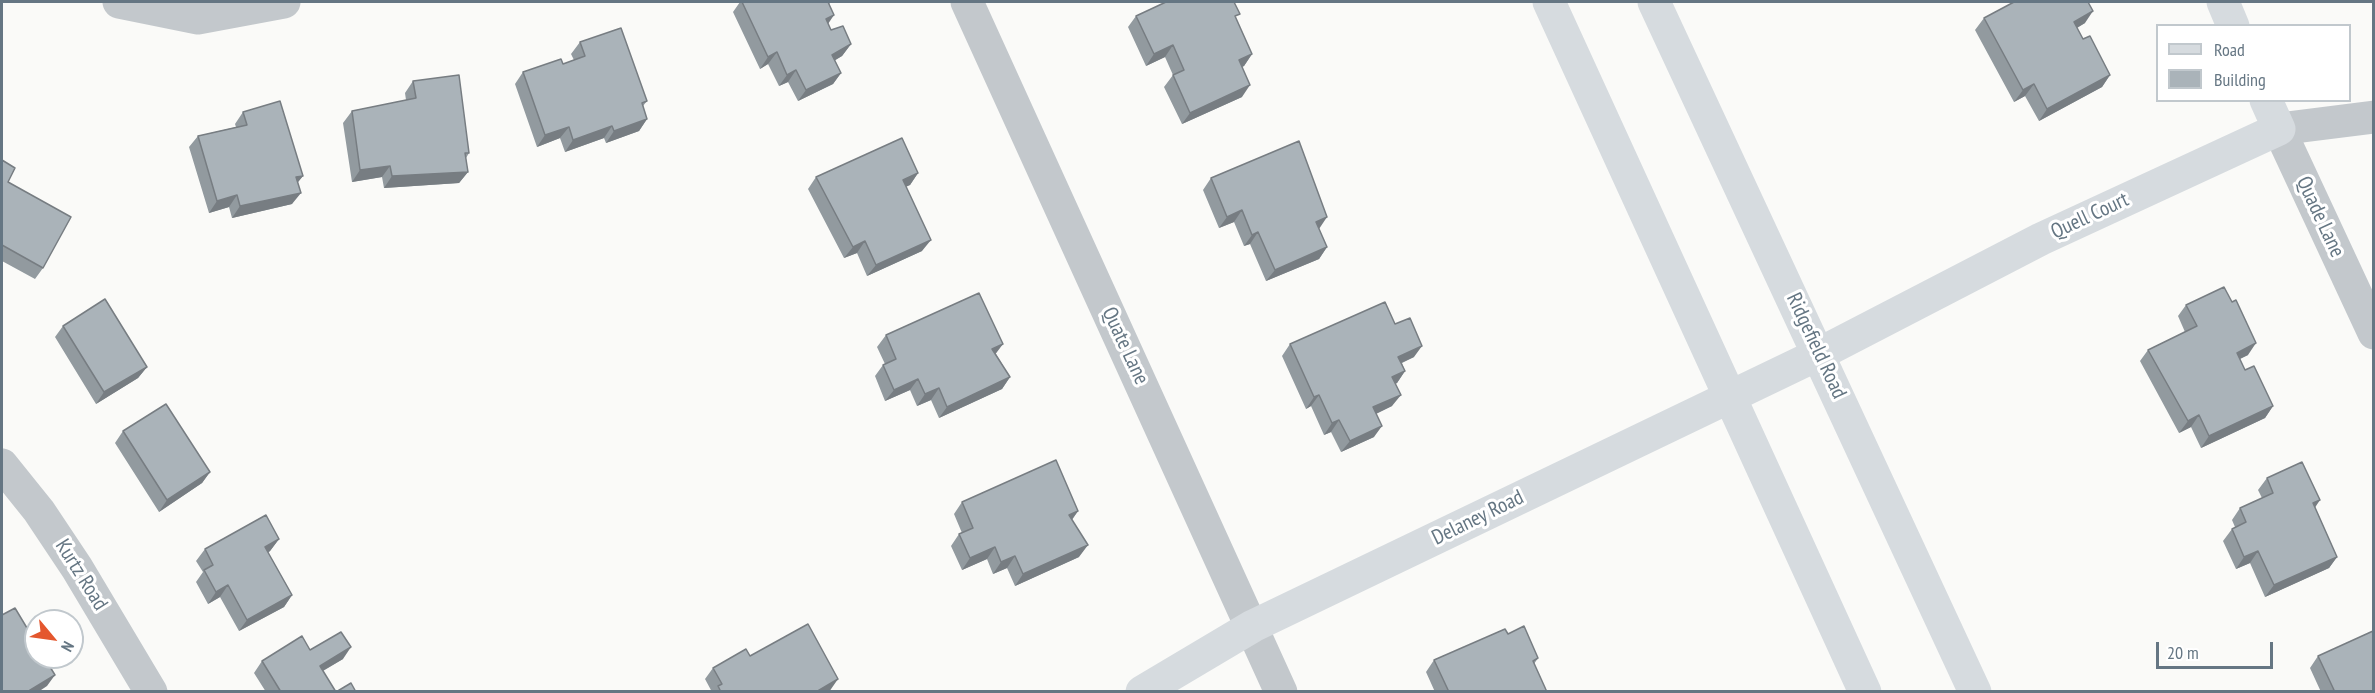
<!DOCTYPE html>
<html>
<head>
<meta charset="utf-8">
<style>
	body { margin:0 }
	#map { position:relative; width:2375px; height:693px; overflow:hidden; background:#fafaf8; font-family:"PT Sans Narrow",sans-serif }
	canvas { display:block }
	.frame { position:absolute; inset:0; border:3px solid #657683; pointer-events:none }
	.legend { position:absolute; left:2156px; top:24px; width:195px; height:78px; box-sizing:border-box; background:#fff; border:2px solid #c1c8cd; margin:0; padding:8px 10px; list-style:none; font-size:18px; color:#657683 }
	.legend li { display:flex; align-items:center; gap:12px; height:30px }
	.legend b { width:30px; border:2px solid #c1c8cd }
	.north { position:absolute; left:24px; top:609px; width:60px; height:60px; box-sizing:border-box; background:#fff; border:2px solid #c1c8cd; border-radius:50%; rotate:119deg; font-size:16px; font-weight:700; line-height:24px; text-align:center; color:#657683 }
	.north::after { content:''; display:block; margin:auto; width:21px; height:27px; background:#e4572e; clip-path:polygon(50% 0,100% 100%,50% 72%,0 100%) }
	.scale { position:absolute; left:2156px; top:642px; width:117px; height:27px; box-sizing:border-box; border:3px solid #657683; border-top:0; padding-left:8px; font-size:18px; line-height:21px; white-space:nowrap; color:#657683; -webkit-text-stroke:4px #fff; paint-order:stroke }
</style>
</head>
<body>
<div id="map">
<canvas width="2375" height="693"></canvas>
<div class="frame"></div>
<ul class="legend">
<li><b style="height:8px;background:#d6dbdf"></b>Road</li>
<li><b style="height:16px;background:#aab3b9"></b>Building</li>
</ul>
<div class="north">N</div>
<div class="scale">20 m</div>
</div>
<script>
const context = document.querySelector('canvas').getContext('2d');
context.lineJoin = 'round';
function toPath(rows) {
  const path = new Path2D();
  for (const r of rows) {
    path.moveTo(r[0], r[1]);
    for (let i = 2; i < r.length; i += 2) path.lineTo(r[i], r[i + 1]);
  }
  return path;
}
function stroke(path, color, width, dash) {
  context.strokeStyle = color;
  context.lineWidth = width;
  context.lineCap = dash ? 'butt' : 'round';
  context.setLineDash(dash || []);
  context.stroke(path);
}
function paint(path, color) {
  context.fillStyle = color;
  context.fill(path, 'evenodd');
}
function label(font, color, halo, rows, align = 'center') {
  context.font = font + ' "PT Sans Narrow",sans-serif';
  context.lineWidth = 6;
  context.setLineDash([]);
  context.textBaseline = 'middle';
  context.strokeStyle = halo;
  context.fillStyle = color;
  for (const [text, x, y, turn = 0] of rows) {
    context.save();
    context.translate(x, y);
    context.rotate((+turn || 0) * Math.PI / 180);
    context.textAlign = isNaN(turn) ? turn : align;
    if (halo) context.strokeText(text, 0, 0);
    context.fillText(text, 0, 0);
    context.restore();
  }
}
const street = toPath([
	[119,2,198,18,284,2],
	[967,2,1281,692],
	[2374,117,2279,129,2374,333],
	[2,465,39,511,77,568,151,692]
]);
const secondary = toPath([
	[1549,2,1865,692],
	[1654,2,1975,692],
	[2223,2,2233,26],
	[1142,692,1253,626,1819,354,2041,239,2279,129,2266,100]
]);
const wall = toPath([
	[740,2,831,2,829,4,828,24,831,30,851,44,842,56,835,60,841,73,833,84,798,101,788,82,779,86,768,64,760,69,733,12],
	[1136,16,1236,19,1252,54,1244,66,1242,67,1242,97,1182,124,1164,87,1173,75,1165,57,1146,66,1128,27],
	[1984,18,2085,23,2077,28,2083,39,2110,75,2102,87,2039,121,2025,96,2014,102,1975,30],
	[580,42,647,101,643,106,647,119,639,131,606,143,604,138,565,152,560,138,537,147,515,84,523,72,563,64,574,60,571,54],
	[413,81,469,153,466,158,468,172,459,183,384,188,382,177,352,182,343,123,352,111,406,100,405,93],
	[243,112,303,176,297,183,292,204,232,218,229,207,209,213,189,147,198,136,236,127,235,124],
	[2,160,8,182,43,268,35,279,2,261],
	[918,173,910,185,906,186,922,251,867,276,857,253,844,258,808,189,816,177],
	[1211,178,1319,229,1327,247,1319,259,1266,281,1250,244,1244,246,1234,222,1219,228,1203,190],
	[2186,305,2248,355,2240,359,2245,370,2273,406,2265,418,2201,448,2191,427,2179,433,2140,361,2148,350,2185,332,2178,316],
	[1395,324,1414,357,1402,363,1405,371,1397,383,1395,384,1392,406,1376,414,1374,437,1341,452,1331,432,1324,435,1311,406,1306,409,1282,356,1290,344],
	[63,326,147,367,138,378,96,404,55,337],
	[886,335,996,354,1010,377,1002,389,939,418,931,400,917,406,910,390,885,401,875,376,883,365,885,364,877,347],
	[123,431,210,472,202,483,159,512,115,443],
	[2267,478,2315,507,2337,557,2329,568,2265,597,2250,563,2236,569,2223,541,2232,529,2235,527,2232,520,2240,508,2262,498,2258,490],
	[962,502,1078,511,1072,520,1079,557,1015,586,1007,568,993,574,987,559,962,570,951,546,959,534,962,533,954,514],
	[279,539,270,551,268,553,292,595,284,607,239,631,220,597,208,604,196,582,203,572,196,561,205,549],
	[1508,634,1538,658,1534,664,1547,692,1435,692,1426,672,1434,660],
	[310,650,343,659,323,671,336,692,266,692,254,673,262,661],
	[750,656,830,691,712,692,705,679,713,668],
	[2318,656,2373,692,2321,692,2310,668]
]);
const shadedWall = toPath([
	[2093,11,2085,23,2066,34,2074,22],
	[834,15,826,27,826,19],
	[851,44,842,56,824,67,832,55],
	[1173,45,1165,57,1146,66,1154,54],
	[777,52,768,64,760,69,768,57],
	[1252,54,1244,66,1230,72,1239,60],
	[796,70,788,82,779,86,787,75],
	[841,73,833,84,798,101,806,90],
	[2110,75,2102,87,2039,121,2047,109],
	[2034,84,2025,96,2014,102,2023,90],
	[1250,85,1242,97,1182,124,1190,113],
	[647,119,639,131,606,143,614,131],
	[612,126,604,138,565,152,573,140],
	[569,127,560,138,537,147,545,135],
	[390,166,382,177,352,182,360,170],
	[468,172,459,183,384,188,392,176],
	[918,173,910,185,895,192,903,180],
	[303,176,294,187,296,177],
	[301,193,292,204,232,218,240,206],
	[237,195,229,207,209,213,217,201],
	[1242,210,1234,222,1219,228,1227,217],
	[1327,217,1319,229,1316,222],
	[1258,232,1250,244,1244,246,1252,235],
	[931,240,922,251,867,276,876,265],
	[865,241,857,253,844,258,853,247],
	[1327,247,1319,259,1266,281,1275,270],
	[2256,343,2248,355,2229,364,2237,353],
	[1003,344,994,356,992,349],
	[1422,346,1414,357,1390,368,1398,357],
	[147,367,138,378,96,404,104,392],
	[1405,371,1397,383,1384,389,1392,377],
	[1010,377,1002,389,939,418,947,407],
	[918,379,910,390,885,401,894,390],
	[939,388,931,400,917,406,925,394],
	[1319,395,1311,406,1306,409,1314,397],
	[1401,395,1392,406,1365,419,1373,407],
	[2273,406,2265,418,2201,448,2209,436],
	[2199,415,2191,427,2179,433,2188,421],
	[1339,420,1331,432,1324,435,1332,423],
	[1382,426,1374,437,1341,452,1350,441],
	[210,472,202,483,159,512,167,500],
	[2320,500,2312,512,2313,503],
	[1078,511,1070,522,1069,515],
	[279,539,270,551,256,559,265,547],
	[1088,545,1079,557,1015,586,1023,574],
	[995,547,987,559,962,570,970,558],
	[2258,551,2250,563,2236,569,2244,557],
	[1015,556,1007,568,993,574,1001,562],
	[2337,557,2329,568,2265,597,2274,585],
	[228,585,220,597,208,604,216,592],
	[292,595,284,607,239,631,247,620],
	[351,647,343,659,312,677,320,666],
	[55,675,47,686,38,692,27,692],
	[838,679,829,692,816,692]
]);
const building = toPath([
	[742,2,828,2,834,15,826,19,831,30,843,26,851,44,832,55,841,73,806,90,796,70,787,75,777,52,768,57,742,2],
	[1166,2,1234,2,1240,14,1235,16,1252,54,1239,60,1250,85,1190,113,1173,75,1184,70,1173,45,1154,54,1136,16,1166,2],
	[2014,2,2088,2,2093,11,2074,22,2083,39,2090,36,2110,75,2047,109,2034,84,2023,90,1984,18,2014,2],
	[621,28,647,101,642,103,647,119,614,131,612,126,573,140,569,127,545,135,523,72,561,59,563,64,585,56,580,42,621,28],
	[459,75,469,153,465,153,468,172,392,176,390,166,360,170,352,111,416,98,413,81,459,75],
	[280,101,303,176,296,177,301,193,240,206,237,195,217,201,198,136,247,125,243,112,280,101],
	[902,138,918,173,903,180,931,240,876,265,865,241,853,247,816,177,902,138],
	[1299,141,1327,217,1316,222,1327,247,1275,270,1258,232,1252,235,1242,210,1227,217,1211,178,1299,141],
	[2,160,15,168,8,182,71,217,43,268,2,245,2,160],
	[2224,287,2232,302,2236,300,2256,343,2237,353,2245,370,2254,366,2273,406,2209,436,2199,415,2188,421,2148,350,2197,326,2186,305,2224,287],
	[979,293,1003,344,992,349,1010,377,947,407,939,388,925,394,918,379,894,390,883,365,896,359,886,335,979,293],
	[105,299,147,367,104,392,63,326,105,299],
	[1385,302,1395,324,1410,318,1422,346,1398,357,1405,371,1392,377,1401,395,1373,407,1382,426,1350,441,1339,420,1332,423,1319,395,1314,397,1290,344,1385,302],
	[166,404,210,472,167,500,123,431,166,404],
	[1056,460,1078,511,1069,515,1088,545,1023,574,1015,556,1001,562,995,547,970,558,959,534,973,528,962,502,1056,460],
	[2302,462,2320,500,2313,503,2337,557,2274,585,2258,551,2244,557,2232,529,2246,522,2240,508,2273,493,2267,478,2302,462],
	[266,515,279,539,265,547,292,595,247,620,228,585,216,592,204,570,213,565,205,549,266,515],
	[15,608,36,643,36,657,44,657,55,675,27,692,2,692,2,615,15,608],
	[808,624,838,679,816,692,721,692,718,686,722,684,713,668,746,649,750,656,808,624],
	[1524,626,1538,658,1533,661,1547,692,1449,692,1434,660,1505,629,1508,634,1524,626],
	[2373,631,2373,692,2330,692,2334,690,2318,656,2373,631],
	[341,632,351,647,320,666,336,692,281,692,262,661,302,636,310,650,341,632],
	[351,683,356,692,336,692,351,683]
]);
const streetNames = [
	["Quell Court",2090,216,-25],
	["Quade Lane",2320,217,65],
	["Quate Lane",1125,346,65],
	["Ridgefield Road",1816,346,65],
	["Delaney Road",1478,518,-26],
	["Kurtz Road",81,575,58]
];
stroke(street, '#c3c8cc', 33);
stroke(secondary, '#d6dbdf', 33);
paint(wall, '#929a9f');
paint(shadedWall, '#777d82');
paint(building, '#aab3b9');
stroke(building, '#777d82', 1.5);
label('21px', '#657683', '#fff', streetNames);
</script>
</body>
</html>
